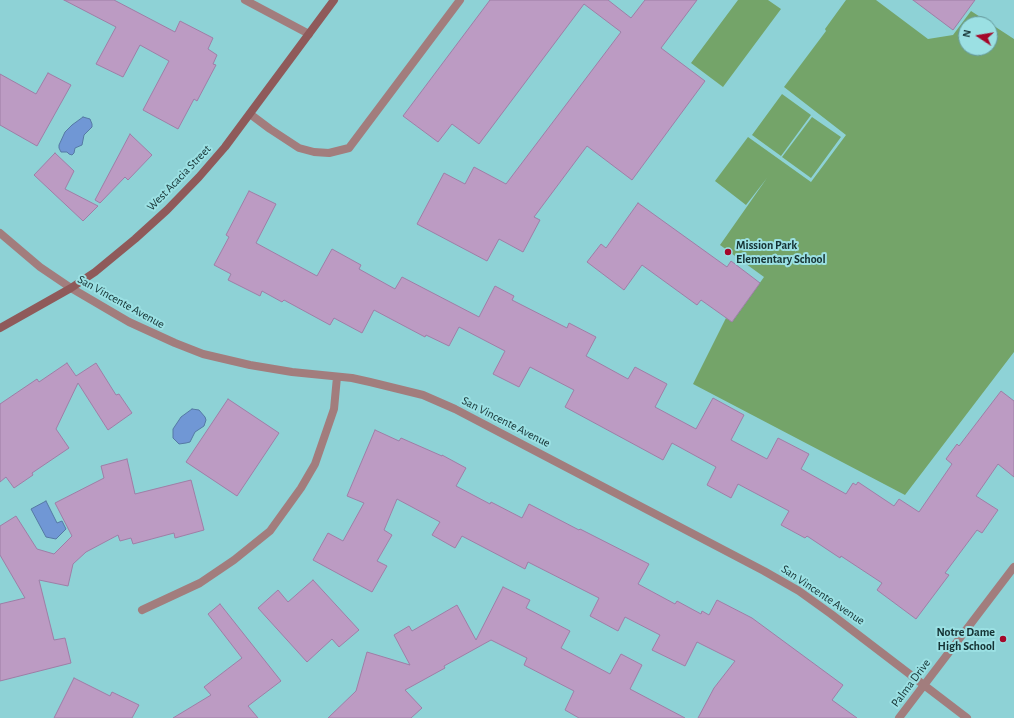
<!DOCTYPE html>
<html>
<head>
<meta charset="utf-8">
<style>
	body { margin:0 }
	#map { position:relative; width:1014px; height:718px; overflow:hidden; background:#8ed2d6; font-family:"Alegreya Sans",sans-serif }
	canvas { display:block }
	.north { position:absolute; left:958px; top:16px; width:40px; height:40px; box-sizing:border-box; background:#9be0e3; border:1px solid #659a9d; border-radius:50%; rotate:282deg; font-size:11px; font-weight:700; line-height:16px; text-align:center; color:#153233 }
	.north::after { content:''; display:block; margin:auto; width:14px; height:18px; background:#a4082a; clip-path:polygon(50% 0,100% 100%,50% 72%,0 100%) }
</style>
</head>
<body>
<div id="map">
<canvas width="1014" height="718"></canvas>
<div class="north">N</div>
</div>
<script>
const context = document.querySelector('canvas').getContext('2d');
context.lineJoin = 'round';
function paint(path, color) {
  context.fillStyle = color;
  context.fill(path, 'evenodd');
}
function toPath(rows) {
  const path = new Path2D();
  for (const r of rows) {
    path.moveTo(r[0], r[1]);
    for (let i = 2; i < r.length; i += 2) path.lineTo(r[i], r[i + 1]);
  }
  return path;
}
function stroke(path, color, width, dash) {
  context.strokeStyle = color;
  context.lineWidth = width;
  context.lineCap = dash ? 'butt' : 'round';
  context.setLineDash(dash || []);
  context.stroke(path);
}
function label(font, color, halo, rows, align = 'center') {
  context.font = font + ' "Alegreya Sans",sans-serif';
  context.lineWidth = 4;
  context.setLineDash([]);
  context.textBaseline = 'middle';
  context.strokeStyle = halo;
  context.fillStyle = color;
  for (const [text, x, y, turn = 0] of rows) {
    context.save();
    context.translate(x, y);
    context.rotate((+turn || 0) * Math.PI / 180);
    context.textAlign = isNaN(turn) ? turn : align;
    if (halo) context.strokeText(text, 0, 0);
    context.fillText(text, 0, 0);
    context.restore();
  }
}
const green = toPath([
	[738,0,768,0,781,9,723,87,691,63],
	[846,0,876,0,928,39,953,35,971,11,1014,39,1014,352,905,495,693,384,726,318,732,322,764,277,720,245,767,178,746,205,715,181,748,137,811,182,846,135,784,87,826,31,825,29],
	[966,24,990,24,990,48,966,48],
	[782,94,811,115,781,156,752,135],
	[812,117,841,137,811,178,782,157]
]);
const water = toPath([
	[83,117,90,119,92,124,92,127,84,135,82,145,75,148,74,153,72,155,69,154,67,152,61,152,59,148,59,145,65,132,72,125,83,117],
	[192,409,199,410,205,417,206,420,204,426,195,432,190,442,186,443,179,444,173,438,173,429,181,417,192,409],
	[46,501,57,523,62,521,66,529,56,539,46,537,31,509,46,501]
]);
const building = toPath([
	[64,0,114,0,175,32,180,21,213,38,208,49,217,55,213,64,216,65,197,101,194,99,178,129,143,110,169,61,140,45,123,77,96,64,116,27,64,0],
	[490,0,608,0,631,18,645,0,697,0,661,48,705,81,632,180,587,146,534,217,540,220,523,252,499,239,487,261,417,224,444,173,465,184,474,167,506,184,621,32,584,4,479,144,452,124,438,142,403,116,490,0],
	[913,0,975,0,953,30,913,0],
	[48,73,71,85,37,146,0,125,0,74,36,94,48,73],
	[130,134,152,155,128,180,125,177,100,203,95,200,130,134],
	[55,153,74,171,65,189,98,206,83,221,34,175,55,153],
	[249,191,276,204,256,243,317,276,332,249,361,265,359,269,395,289,402,277,479,317,495,286,514,296,512,300,567,328,569,323,596,337,586,356,628,379,635,367,667,384,655,407,696,429,713,398,744,415,731,440,767,459,778,438,809,454,801,469,846,494,853,483,856,485,858,482,894,506,899,499,919,512,952,464,946,459,957,444,959,446,1001,391,1014,401,1014,477,998,464,976,496,998,510,982,533,977,530,945,573,949,575,916,619,877,590,882,583,841,556,840,558,807,536,805,538,781,525,789,511,738,484,731,498,707,485,716,467,672,443,663,460,565,407,574,390,530,367,519,387,493,374,505,351,459,327,449,346,426,335,425,337,374,310,362,333,334,318,330,325,284,300,282,302,262,291,260,296,228,280,231,274,214,265,229,237,226,235,249,191],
	[638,203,727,267,731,261,760,283,732,322,701,300,697,305,642,265,624,290,587,262,601,244,606,248,638,203],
	[67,363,76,376,96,363,116,395,119,394,132,413,108,430,78,383,56,429,69,448,32,473,33,475,14,488,6,477,0,482,0,404,37,379,39,382,67,363],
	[228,399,279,433,237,496,186,462,228,399],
	[375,430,399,441,401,438,442,456,442,455,466,468,456,486,490,504,491,502,522,518,529,504,579,530,580,529,649,564,638,584,675,604,677,601,701,614,702,611,709,615,717,600,752,618,843,685,832,700,857,718,698,718,714,688,735,661,697,642,685,666,652,650,660,635,625,617,618,631,590,616,599,598,528,562,525,569,462,536,455,548,432,535,440,522,397,499,384,530,392,535,377,561,387,566,372,592,313,560,328,533,343,541,364,503,347,496,375,430],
	[127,459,135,494,191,480,204,530,175,538,174,533,133,544,131,538,120,541,118,535,86,552,73,564,68,586,39,580,54,640,65,638,71,663,0,681,0,604,25,598,0,555,0,526,16,516,37,549,54,554,72,536,55,503,104,478,101,466,127,459],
	[313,580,359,630,339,647,332,639,307,662,258,608,278,590,288,602,313,580],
	[503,587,530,600,526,608,570,631,561,648,610,674,621,654,642,665,630,689,685,718,579,718,565,710,574,691,524,665,527,658,491,640,444,666,445,668,405,690,422,708,411,718,328,718,356,691,367,652,410,665,394,635,409,626,412,631,457,605,476,640,503,587],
	[220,604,281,681,248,706,258,718,173,718,211,695,204,687,242,658,208,614,220,604],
	[74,678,110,696,112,692,139,705,132,718,54,718,74,678]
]);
const lane = toPath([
	[250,114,270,129,299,148,314,152,329,153,349,148,460,0]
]);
const street = toPath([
	[245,0,309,34],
	[0,233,40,267,71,288,129,322,175,343,203,354,250,365,292,372,352,378,370,382,423,395,455,409,764,571,799,591,831,614,967,718],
	[142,610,200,583,234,560,270,531,301,488,315,464,334,409,337,377],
	[899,718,1014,567]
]);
const secondary = toPath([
	[0,328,71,288,95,272,135,239,167,210,199,177,225,147,334,0]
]);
const markers = [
	[728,252,4,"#a4082a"],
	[1003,639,4,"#a4082a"]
];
const streetNames = [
	["West Acacia Street",179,178,-46],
	["San Vincente Avenue",121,302,29],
	["San Vincente Avenue",506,422,27],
	["San Vincente Avenue",823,595,34],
	["Palma Drive",911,683,-53]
];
const poiNames = [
	["Mission Park",736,245],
	["Elementary School",736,259],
	["Notre Dame",995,632,"right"],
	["High School",995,646,"right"]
];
paint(green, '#74a469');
paint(water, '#7097d5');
stroke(water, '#5579a4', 1);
paint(building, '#bc9bc3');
stroke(building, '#9e7ea6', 1);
stroke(lane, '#a27d7d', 8);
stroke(street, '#a27d7d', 8);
stroke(secondary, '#8f5a5a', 8);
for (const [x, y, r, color] of markers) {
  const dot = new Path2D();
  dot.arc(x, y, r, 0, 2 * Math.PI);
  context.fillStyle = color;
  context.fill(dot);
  stroke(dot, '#9be0e3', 1.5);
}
label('12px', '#153233', '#9be0e3', streetNames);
label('bold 12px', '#153233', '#9be0e3', poiNames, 'left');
</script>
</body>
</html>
